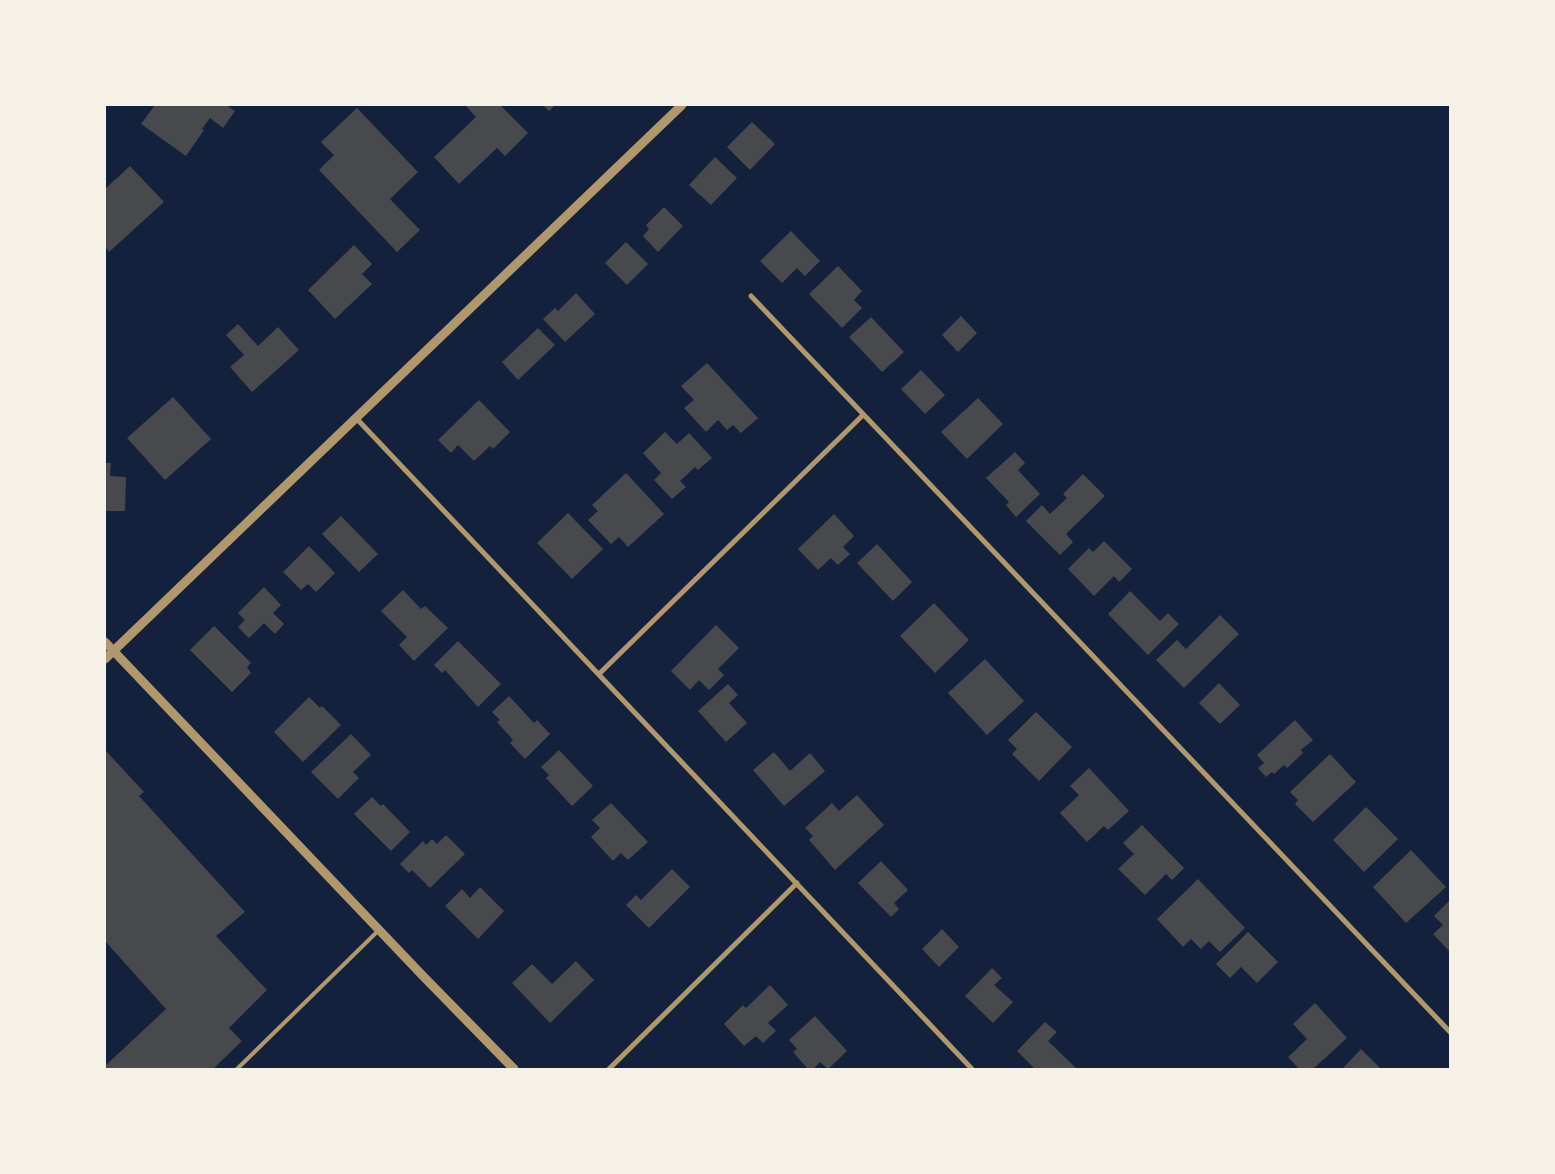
<!DOCTYPE html>
<html>
<head>
<meta charset="utf-8">
<style>
	body { margin:0 }
	#map { position:relative; width:1555px; height:1174px; overflow:hidden; background:#14213d; font-family:Manrope,sans-serif }
	canvas { display:block }
	.frame { position:absolute; inset:0; border:106px solid #f6f1e7; pointer-events:none }
</style>
</head>
<body>
<div id="map">
<canvas width="1555" height="1174"></canvas>
<div class="frame"></div>
</div>
<script>
const context = document.querySelector('canvas').getContext('2d');
context.lineJoin = 'round';
function paint(path, color) {
  context.fillStyle = color;
  context.fill(path, 'evenodd');
}
function toPath(rows) {
  const path = new Path2D();
  for (const r of rows) {
    path.moveTo(r[0], r[1]);
    for (let i = 2; i < r.length; i += 2) path.lineTo(r[i], r[i + 1]);
  }
  return path;
}
function stroke(path, color, width, dash) {
  context.strokeStyle = color;
  context.lineWidth = width;
  context.lineCap = dash ? 'butt' : 'round';
  context.setLineDash(dash || []);
  context.stroke(path);
}
const building = toPath([
	[155,105,226,105,235,111,223,128,210,118,202,129,204,130,186,156,141,124],
	[467,105,500,105,528,133,505,156,497,148,459,184,434,157,476,117,466,106],
	[543,105,555,105,549,111],
	[357,108,418,172,390,199,420,230,397,252,319,170,334,155,321,142],
	[752,122,775,144,750,170,727,147],
	[715,157,737,178,711,205,689,185],
	[130,166,164,202,109,252,105,247,105,189],
	[664,207,683,226,658,252,643,236,649,229,646,225],
	[791,231,820,261,805,276,797,268,782,283,760,261],
	[626,242,648,264,627,285,605,263],
	[354,245,372,264,362,274,372,284,335,319,308,290],
	[838,266,862,291,854,300,862,308,842,328,809,294],
	[576,293,595,314,565,342,543,319,555,308,558,311],
	[961,316,977,333,958,352,942,335],
	[871,317,904,352,882,372,849,337],
	[238,324,258,346,278,327,299,350,252,392,230,367,244,355,226,335],
	[538,328,555,345,518,380,502,362],
	[707,363,758,418,741,433,733,425,727,430,718,420,706,432,684,408,694,400,681,386],
	[921,370,945,395,925,414,901,389],
	[173,397,211,439,165,480,127,438],
	[978,398,1003,424,967,459,941,432],
	[479,400,510,432,493,449,490,446,474,461,458,445,451,453,438,440],
	[665,432,677,444,689,433,712,458,698,470,695,467,680,481,686,487,672,499,654,480,661,473,643,453],
	[1015,452,1025,463,1018,470,1040,494,1016,517,1006,505,1009,502,986,478],
	[105,463,111,463,110,476,126,477,125,511,105,511],
	[626,473,664,514,628,547,619,537,611,544,588,520,598,511,592,505],
	[1083,474,1105,496,1066,534,1073,542,1060,555,1026,521,1042,505,1050,514,1067,498,1063,494],
	[568,513,603,549,572,579,537,543],
	[834,514,854,536,843,547,850,554,838,565,831,558,818,570,798,549],
	[341,516,378,554,359,572,322,534],
	[1104,541,1132,569,1119,582,1114,576,1094,596,1068,569,1089,548,1093,552],
	[877,544,912,582,893,601,857,563],
	[309,546,335,573,316,592,308,584,301,590,283,572],
	[264,587,281,605,273,613,284,624,275,634,264,623,249,638,238,627,245,620,238,613],
	[403,590,421,609,425,606,448,628,414,661,399,645,407,637,381,611],
	[1130,591,1160,621,1168,613,1179,624,1148,655,1108,614],
	[934,603,969,640,935,673,900,636],
	[1220,615,1239,634,1184,688,1156,660,1177,640,1186,649],
	[716,625,739,648,718,669,724,675,709,690,699,680,690,690,671,671],
	[214,626,251,663,247,667,251,673,232,692,190,650],
	[458,641,501,684,478,707,445,670,442,673,434,665],
	[985,659,1024,701,987,735,948,693],
	[1219,683,1240,705,1220,724,1199,703],
	[728,684,738,695,729,703,747,723,726,742,698,711],
	[509,696,534,723,537,720,550,734,525,759,510,743,513,740,497,722,500,720,492,712],
	[309,697,320,708,322,706,341,725,303,762,274,732],
	[1036,712,1072,747,1039,781,1012,754,1017,749,1008,740],
	[1295,720,1313,740,1301,750,1303,753,1287,768,1284,765,1274,774,1272,772,1266,777,1258,768,1264,763,1257,755],
	[351,734,371,755,353,772,359,778,338,799,311,772],
	[105,750,144,792,139,796,245,912,216,936,267,990,229,1028,242,1041,213,1069,105,1069,105,1066,166,1009,105,941],
	[559,750,593,786,572,806,546,778,549,775,541,767],
	[774,752,790,771,810,753,825,771,784,806,753,770],
	[1330,754,1356,782,1313,822,1295,804,1298,800,1290,792],
	[1089,768,1129,811,1108,830,1104,826,1087,842,1060,813,1079,795,1070,786],
	[857,795,884,825,835,870,809,840,813,836,805,828,832,803,839,811],
	[372,797,381,806,383,804,410,832,391,851,354,814],
	[611,803,648,842,628,860,621,853,613,861,591,837,600,828,592,820],
	[1366,807,1398,839,1364,872,1333,840],
	[1142,825,1184,868,1172,880,1166,874,1145,895,1118,869,1134,854,1123,843],
	[446,835,465,854,430,888,412,870,409,873,400,864,423,841,426,845,432,839,437,844],
	[1411,850,1446,887,1406,923,1373,887],
	[881,861,908,890,894,903,899,909,891,917,858,883],
	[672,869,690,887,649,928,626,905,636,895,641,900],
	[1198,879,1245,928,1220,952,1209,941,1201,949,1191,939,1183,947,1157,919],
	[480,887,504,911,478,939,445,906,462,889,470,898],
	[1450,900,1450,952,1433,934,1443,925,1434,916],
	[942,929,959,947,939,967,922,949],
	[1248,932,1278,962,1257,983,1241,967,1230,978,1216,964],
	[576,961,594,980,550,1023,512,983,532,964,552,984],
	[992,968,1002,978,994,985,1013,1002,993,1023,965,996],
	[770,985,788,1005,768,1023,776,1031,763,1043,756,1036,744,1046,724,1024,743,1005,746,1008],
	[1315,1003,1347,1038,1313,1069,1299,1069,1288,1057,1307,1039,1293,1024],
	[815,1016,847,1051,828,1069,820,1062,813,1069,808,1069,793,1052,797,1049,789,1040],
	[1045,1022,1057,1032,1048,1041,1077,1069,1035,1069,1017,1051],
	[1361,1049,1381,1069,1342,1069]
]);
const service = toPath([
	[237,1069,379,930]
]);
const minor = toPath([
	[751,296,1450,1032],
	[356,418,972,1069],
	[599,674,863,415],
	[609,1069,797,883]
]);
const tertiary = toPath([
	[105,642,422,975,514,1069],
	[105,659,682,105]
]);
paint(building, '#48494c');
stroke(service, '#b1986c', 4);
stroke(minor, '#b1986c', 5);
stroke(tertiary, '#b1986c', 9);
</script>
</body>
</html>
